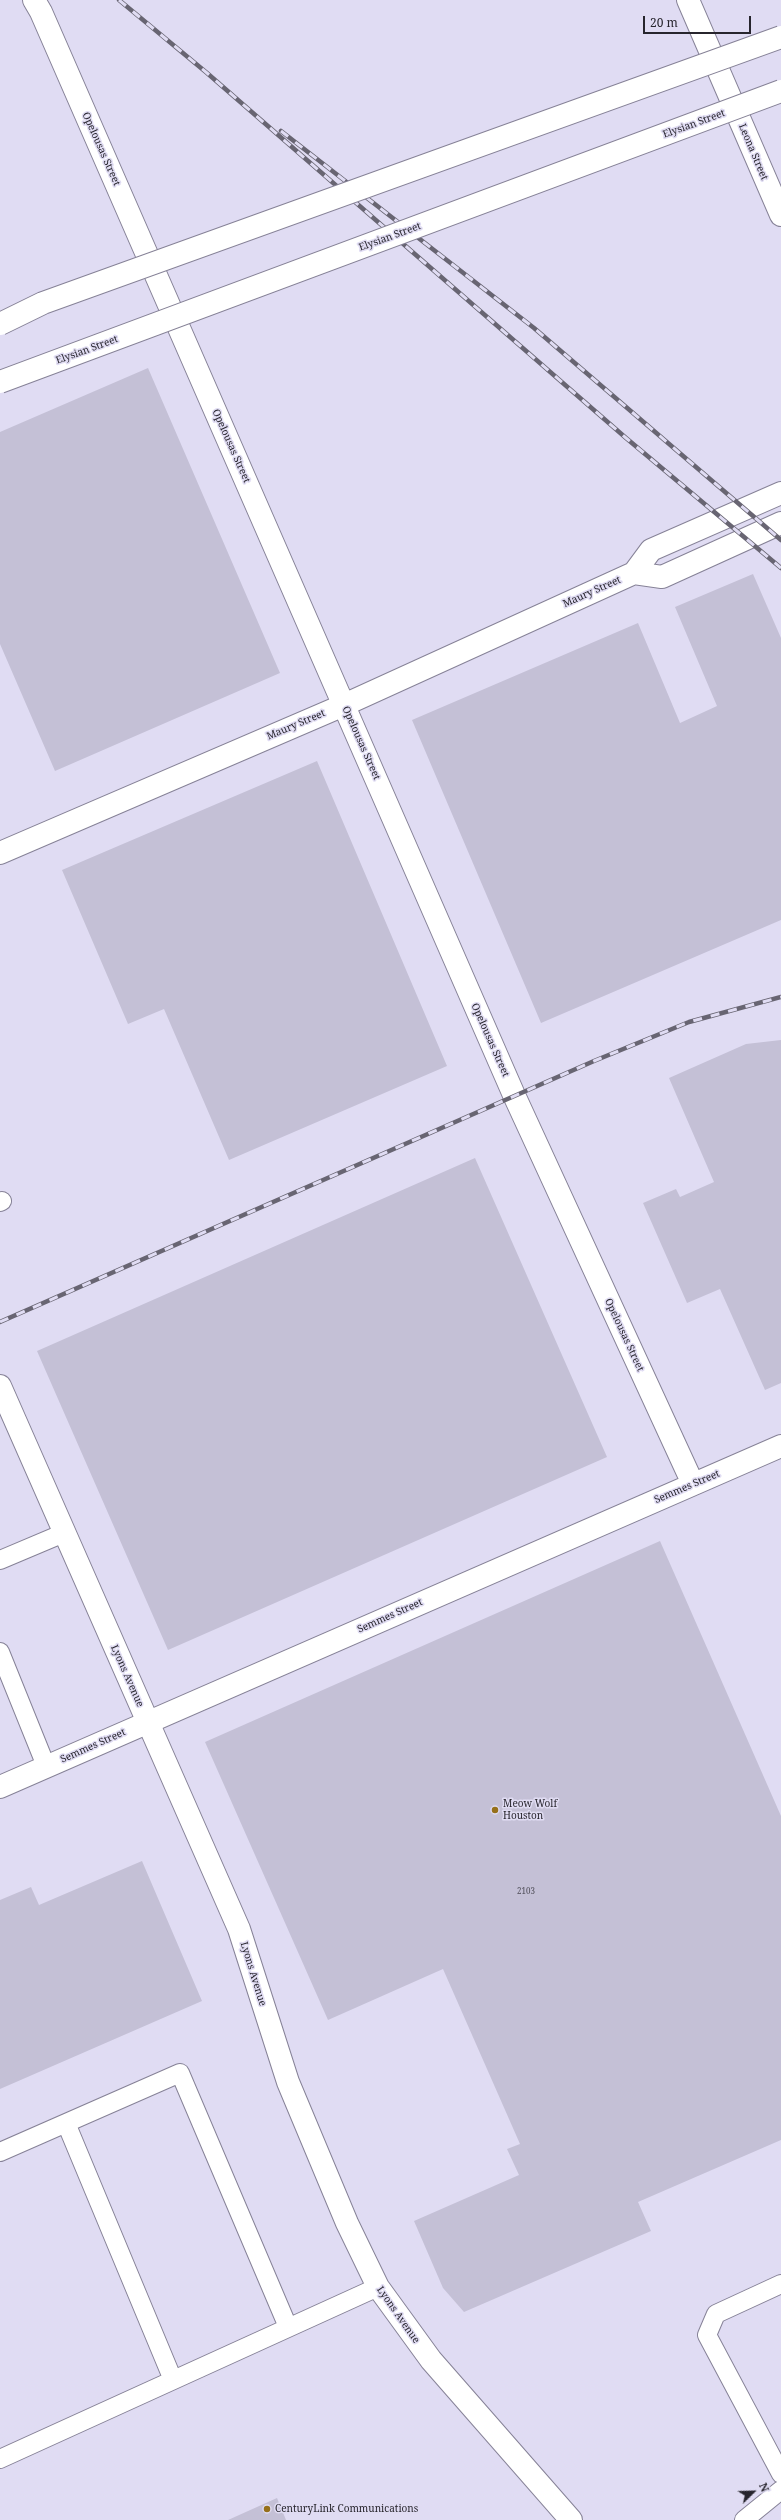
<!DOCTYPE html>
<html>
<head>
<meta charset="utf-8">
<style>
	body { margin:0 }
	#map { position:relative; width:781px; height:2520px; overflow:hidden; background:#e0dcf3; font-family:"Noto Serif",serif }
	canvas { display:block }
	.north { position:absolute; left:733px; top:2472px; width:40px; height:40px; -webkit-text-stroke:3px #e0dcf3; paint-order:stroke; rotate:67deg; font-size:11px; font-weight:700; line-height:16px; text-align:center; color:#27252d }
	.north::after { content:''; display:block; margin:auto; width:14px; height:18px; background:#27252d; clip-path:polygon(50% 0,100% 100%,50% 72%,0 100%) }
	.scale { position:absolute; left:643px; top:16px; width:108px; height:18px; box-sizing:border-box; border:2px solid #27252d; border-top:0; padding-left:5px; font-size:12px; line-height:14px; white-space:nowrap; color:#27252d; -webkit-text-stroke:3px #e0dcf3; paint-order:stroke }
</style>
</head>
<body>
<div id="map">
<canvas width="781" height="2520"></canvas>
<div class="north">N</div>
<div class="scale">20 m</div>
</div>
<script>
const context = document.querySelector('canvas').getContext('2d');
context.lineJoin = 'round';
function paint(path, color) {
  context.fillStyle = color;
  context.fill(path, 'evenodd');
}
function toPath(rows) {
  const path = new Path2D();
  for (const r of rows) {
    path.moveTo(r[0], r[1]);
    for (let i = 2; i < r.length; i += 2) path.lineTo(r[i], r[i + 1]);
  }
  return path;
}
function stroke(path, color, width, dash) {
  context.strokeStyle = color;
  context.lineWidth = width;
  context.lineCap = dash ? 'butt' : 'round';
  context.setLineDash(dash || []);
  context.stroke(path);
}
function label(font, color, halo, rows, align = 'center') {
  context.font = font + ' "Noto Serif",serif';
  context.lineWidth = 3;
  context.setLineDash([]);
  context.textBaseline = 'middle';
  context.strokeStyle = halo;
  context.fillStyle = color;
  for (const [text, x, y, turn = 0] of rows) {
    context.save();
    context.translate(x, y);
    context.rotate((+turn || 0) * Math.PI / 180);
    context.textAlign = isNaN(turn) ? turn : align;
    if (halo) context.strokeText(text, 0, 0);
    context.fillText(text, 0, 0);
    context.restore();
  }
}
const building = toPath([
	[148,368,280,673,55,771,0,644,0,432],
	[753,574,781,638,781,920,541,1023,412,720,638,623,680,723,717,706,675,607],
	[317,761,447,1066,229,1160,164,1009,128,1024,62,870],
	[781,1040,781,1383,765,1390,720,1289,687,1303,643,1203,676,1189,680,1197,714,1182,669,1078,746,1044],
	[475,1158,607,1457,168,1650,37,1351],
	[660,1541,781,1816,781,2140,638,2202,651,2231,464,2312,443,2288,414,2221,519,2175,507,2149,520,2144,443,1969,328,2020,205,1742],
	[142,1861,202,2001,0,2089,0,1900,31,1887,39,1905],
	[277,2498,286,2520,228,2520]
]);
const lane = toPath([
	[0,1202,2,1201],
	[0,1560,64,1533],
	[0,1652,46,1766],
	[66,2123,173,2380],
	[0,2152,180,2073,288,2327],
	[781,2284,716,2314,707,2335,781,2474],
	[0,2459,378,2287],
	[744,2520,781,2490]
]);
const street = toPath([
	[34,0,41,12,514,1095,693,1484],
	[688,0,781,215],
	[634,573,662,577,781,523],
	[0,853,344,705,634,573,651,550,781,493],
	[0,1787,781,1446]
]);
const secondary = toPath([
	[0,1386,239,1929,288,2082,347,2223,378,2287,431,2360,571,2520]
]);
const rail = toPath([
	[119,0,207,73,626,438,781,568],
	[281,131,534,328,781,540],
	[0,1322,594,1061,689,1022,781,997]
]);
const primaryBridge = toPath([
	[0,324,43,303,781,37],
	[0,382,781,91]
]);
const markers = [
	[495,1810,4,"#96701a"],
	[267,2509,4,"#96701a"]
];
const numberNames = [
	["2103",526,1892]
];
const streetNames = [
	["Elysian Street",694,124,-20],
	["Opelousas Street",101,149,66],
	["Leona Street",753,152,67],
	["Elysian Street",390,237,-20],
	["Elysian Street",87,350,-20],
	["Opelousas Street",231,446,66],
	["Maury Street",592,592,-24],
	["Maury Street",296,725,-23],
	["Opelousas Street",361,743,66],
	["Opelousas Street",490,1040,66],
	["Opelousas Street",624,1335,65],
	["Semmes Street",687,1487,-23],
	["Semmes Street",390,1616,-24],
	["Lyons Avenue",127,1676,66],
	["Semmes Street",93,1746,-24],
	["Lyons Avenue",253,1974,73],
	["Lyons Avenue",398,2315,55]
];
const poiNames = [
	["Meow Wolf",503,1804],
	["Houston",503,1816],
	["CenturyLink Communications",275,2509]
];
paint(building, '#c4c0d6');
stroke(lane, '#868297', 20);
stroke(street, '#868297', 24);
stroke(secondary, '#868297', 24);
stroke(lane, '#fff', 18);
stroke(street, '#fff', 22);
stroke(secondary, '#fff', 22);
stroke(rail, '#686572', 4.5);
stroke(rail, '#e0dcf3', 3, [9]);
stroke(primaryBridge, '#868297', 24, []);
stroke(primaryBridge, '#fff', 22);
for (const [x, y, r, color] of markers) {
  const dot = new Path2D();
  dot.arc(x, y, r, 0, 2 * Math.PI);
  context.fillStyle = color;
  context.fill(dot);
  stroke(dot, '#e0dcf3', 1.5);
}
label('8px', '#4e4c57', null, numberNames);
label('10px', '#27252d', '#e0dcf3', streetNames);
label('10px', '#27252d', '#e0dcf3', poiNames, 'left');
</script>
</body>
</html>
